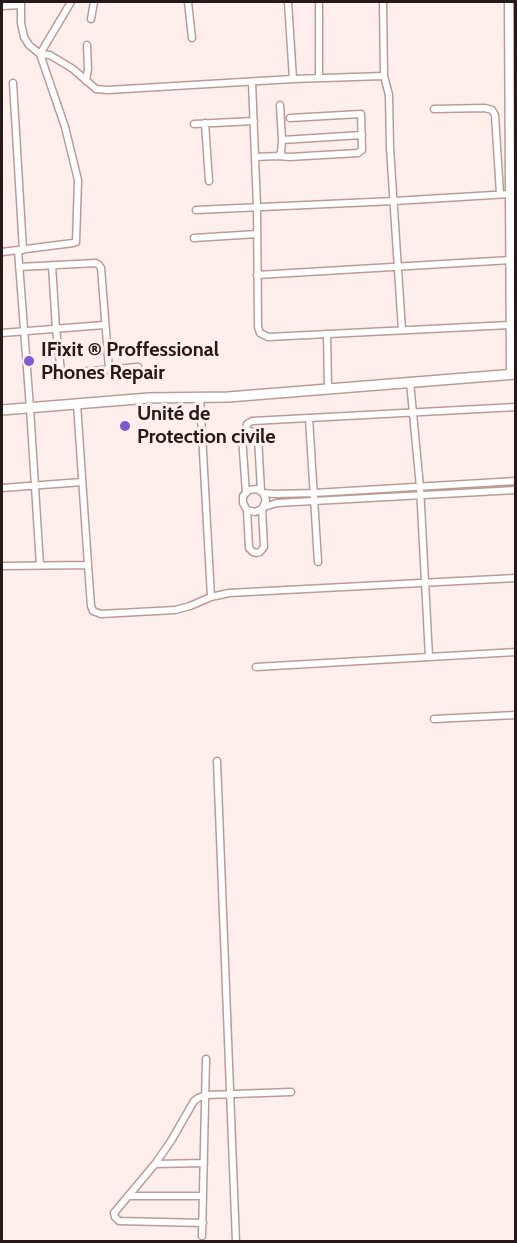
<!DOCTYPE html>
<html>
<head>
<meta charset="utf-8">
<style>
	body { margin:0 }
	#map { position:relative; width:517px; height:1243px; overflow:hidden; background:#feefec; font-family:Cabin,sans-serif }
	canvas { display:block }
	.frame { position:absolute; inset:0; border:3px solid #261917; pointer-events:none }
</style>
</head>
<body>
<div id="map">
<canvas width="517" height="1243"></canvas>
<div class="frame"></div>
</div>
<script>
const context = document.querySelector('canvas').getContext('2d');
context.lineJoin = 'round';
function toPath(rows) {
  const path = new Path2D();
  for (const r of rows) {
    path.moveTo(r[0], r[1]);
    for (let i = 2; i < r.length; i += 2) path.lineTo(r[i], r[i + 1]);
  }
  return path;
}
function stroke(path, color, width, dash) {
  context.strokeStyle = color;
  context.lineWidth = width;
  context.lineCap = dash ? 'butt' : 'round';
  context.setLineDash(dash || []);
  context.stroke(path);
}
function label(font, color, halo, rows, align = 'center') {
  context.font = font + ' Cabin,sans-serif';
  context.lineWidth = 6;
  context.setLineDash([]);
  context.textBaseline = 'middle';
  context.strokeStyle = halo;
  context.fillStyle = color;
  for (const [text, x, y, turn = 0] of rows) {
    context.save();
    context.translate(x, y);
    context.rotate((+turn || 0) * Math.PI / 180);
    context.textAlign = isNaN(turn) ? turn : align;
    if (halo) context.strokeText(text, 0, 0);
    context.fillText(text, 0, 0);
    context.restore();
  }
}
const street = toPath([
	[71,2,40,54,50,55,73,69,96,89,108,90,293,79,384,76],
	[188,2,192,38],
	[288,2,293,79],
	[383,2,384,76,389,95,390,148,402,330],
	[2,6,21,5],
	[91,19,94,2],
	[319,78,319,5],
	[86,81,88,69,87,45],
	[252,82,257,207,258,327,260,333,268,337,510,325],
	[13,83,23,250],
	[434,109,485,108,492,110,495,115,500,194],
	[205,123,209,181],
	[194,124,254,121],
	[282,140,362,135],
	[278,156,289,157,358,153,362,150,361,114,290,118],
	[255,157,278,156,281,153,282,140,280,105],
	[196,210,394,201,510,194],
	[194,238,257,234],
	[18,250,73,243,76,242,78,180,65,127,40,54,29,45,24,37,21,23,21,2],
	[2,252,18,250,30,408,40,565],
	[52,265,56,329,61,371,64,373,138,367],
	[19,267,96,263,99,265,101,268,109,369],
	[257,275,511,260],
	[2,333,104,325],
	[327,334,328,388],
	[410,382,420,487,429,657],
	[200,397,211,597],
	[77,404,88,565],
	[309,418,318,562],
	[246,431,247,424,252,421,516,407],
	[2,488,82,482],
	[246,493,242,437,243,433,248,431,256,432,258,437,261,491],
	[263,493,275,494,314,493,516,481],
	[264,507,277,503,516,490],
	[247,510,249,548,253,552,256,553,260,552,264,547,262,509,266,500,263,493,257,489,249,490,243,496,243,503,247,510,255,512,262,509],
	[2,566,88,565,91,606,93,611,101,614,175,610,190,606,211,597,229,593,516,578],
	[256,667,516,652],
	[434,719,516,715],
	[217,761,236,1242],
	[155,1164,204,1163],
	[128,1196,203,1196],
	[203,1223,119,1221,115,1217,114,1213,155,1164,171,1141,194,1101,198,1098,206,1095,291,1092],
	[202,1236,206,1059]
]);
const secondary = toPath([
	[509,2,511,374]
]);
const primary = toPath([
	[2,410,149,398,228,397,516,374]
]);
const markers = [
	[29,361,6,"#7d59d4"],
	[125,426,6,"#7d59d4"]
];
const poiNames = [
	["IFixit ® Proffessional",41,350],
	["Phones Repair",41,373],
	["Unité de",137,414],
	["Protection civile",137,437]
];
stroke(street, '#bd9b95', 9);
stroke(secondary, '#bd9b95', 11);
stroke(primary, '#bd9b95', 12);
stroke(street, '#fff', 6);
stroke(secondary, '#fff', 8);
stroke(primary, '#fff', 9);
for (const [x, y, r, color] of markers) {
  const dot = new Path2D();
  dot.arc(x, y, r, 0, 2 * Math.PI);
  context.fillStyle = color;
  context.fill(dot);
  stroke(dot, '#feefec', 2);
}
label('bold 20px', '#261917', '#feefec', poiNames, 'left');
</script>
</body>
</html>
